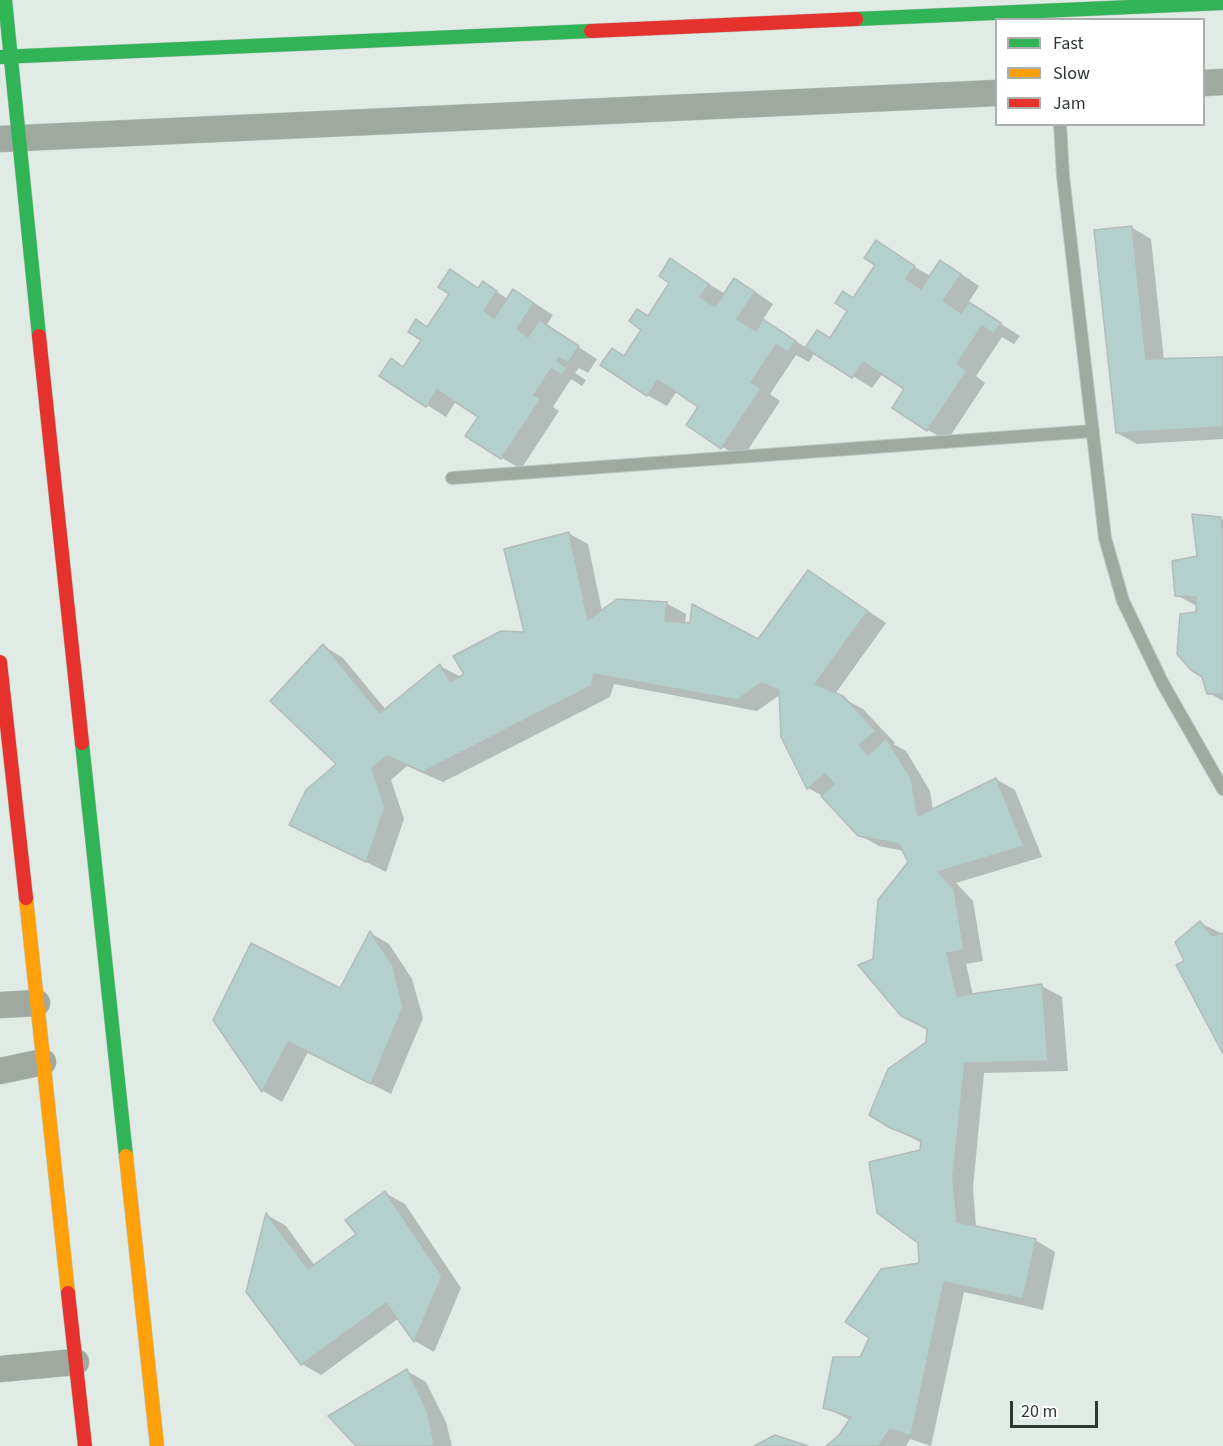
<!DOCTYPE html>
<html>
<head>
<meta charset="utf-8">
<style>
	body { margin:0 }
	#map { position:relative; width:1223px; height:1446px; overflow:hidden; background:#e0ebe6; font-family:"Source Sans 3",sans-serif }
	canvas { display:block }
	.legend { position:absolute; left:995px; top:18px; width:210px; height:108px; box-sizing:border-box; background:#fff; border:2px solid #acafad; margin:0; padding:8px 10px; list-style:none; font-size:18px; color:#2f3733 }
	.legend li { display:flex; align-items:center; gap:12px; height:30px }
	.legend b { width:30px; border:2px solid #acafad }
	.scale { position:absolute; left:1010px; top:1401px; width:88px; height:27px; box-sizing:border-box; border:3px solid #2f3733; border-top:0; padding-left:8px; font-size:18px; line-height:21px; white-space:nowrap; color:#2f3733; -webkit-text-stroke:4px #fff; paint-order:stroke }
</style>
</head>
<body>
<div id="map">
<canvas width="1223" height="1446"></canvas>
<ul class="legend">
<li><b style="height:8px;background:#30b455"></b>Fast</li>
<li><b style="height:8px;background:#ff9f0a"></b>Slow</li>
<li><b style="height:8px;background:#e5322d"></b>Jam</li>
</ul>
<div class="scale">20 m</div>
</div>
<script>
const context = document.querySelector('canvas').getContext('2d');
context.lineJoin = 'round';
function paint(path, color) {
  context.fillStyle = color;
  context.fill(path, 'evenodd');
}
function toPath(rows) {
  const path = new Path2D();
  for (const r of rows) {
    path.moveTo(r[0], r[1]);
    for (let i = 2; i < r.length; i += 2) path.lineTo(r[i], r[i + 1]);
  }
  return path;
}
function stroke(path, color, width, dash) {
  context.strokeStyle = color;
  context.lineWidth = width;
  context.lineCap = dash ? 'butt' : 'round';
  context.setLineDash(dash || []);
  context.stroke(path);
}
const shadow = toPath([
	[1131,227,1151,239,1164,360,1223,358,1223,439,1137,444,1117,433],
	[671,260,725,294,754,291,773,304,762,321,807,348,831,339,854,299,908,263,932,277,960,273,979,286,968,303,1020,336,1014,344,1002,337,976,376,985,383,947,441,928,430,906,388,883,373,872,388,815,352,809,362,796,355,770,394,780,401,742,459,688,425,700,406,677,391,667,406,647,395,625,357,671,283],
	[450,271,480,289,483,283,508,299,514,291,533,302,553,315,546,326,597,359,588,373,579,368,575,373,586,380,582,386,571,379,553,407,559,411,521,469,502,458,480,417,456,401,446,417,427,405,391,360,404,368,423,340,428,328,451,294],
	[1220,518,1223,520,1223,701,1209,693,1197,606,1176,595],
	[568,533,588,544,602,611,666,603,686,614,685,624,759,641,828,584,886,623,835,694,863,709,895,743,893,744,906,751,930,791,933,810,996,779,1015,790,1042,857,956,883,973,901,983,961,966,964,973,995,1042,986,1062,997,1068,1071,984,1073,973,1188,976,1227,1035,1240,1055,1252,1043,1310,964,1292,931,1446,910,1439,906,1446,828,1446,840,1436,850,1420,824,1407,861,1358,920,1265,922,1143,890,1127,928,1043,929,1030,902,1015,874,960,910,862,904,851,879,846,858,834,823,796,808,788,781,694,757,711,614,684,610,697,443,782,407,766,391,780,404,819,386,872,291,824,339,764,324,646,343,658,386,710,440,666,461,677,526,633],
	[1200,923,1223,934,1223,1052,1186,962],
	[370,933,389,944,412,979,423,1018,391,1094,308,1052,282,1102,263,1091,215,1020,341,990],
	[385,1193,405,1204,461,1288,434,1352,415,1341,399,1318,321,1375,302,1364,267,1215,286,1226,315,1266,358,1235],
	[407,1371,426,1382,446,1422,452,1446,358,1446]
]);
const building = toPath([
	[1132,226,1146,359,1223,357,1223,427,1116,433,1094,230,1132,226],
	[876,240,915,266,906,279,921,289,940,260,961,274,943,301,961,313,969,302,1001,323,994,334,982,326,957,364,967,371,927,431,892,408,904,389,863,362,852,378,805,348,817,330,830,338,847,311,835,303,843,291,853,298,875,265,864,258,876,240],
	[670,258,709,284,700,297,715,307,734,278,755,292,737,319,756,331,763,319,796,341,788,352,776,345,751,382,761,389,721,449,686,425,698,407,658,380,647,396,600,365,612,348,624,356,641,330,629,321,637,309,648,316,669,283,659,276,670,258],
	[450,269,478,288,483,281,497,291,484,311,494,318,513,289,534,303,517,329,528,337,539,320,579,346,568,363,559,358,557,361,567,368,562,376,551,369,534,395,541,399,501,459,465,436,478,417,437,390,426,407,379,376,391,358,403,367,421,340,408,332,416,319,427,327,449,294,438,287,450,269],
	[1192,514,1221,517,1223,537,1223,694,1207,694,1202,677,1191,670,1177,654,1180,614,1196,612,1196,597,1175,596,1172,561,1197,556,1192,514],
	[569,532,588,620,617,599,667,602,665,621,690,623,692,604,758,639,808,570,868,611,815,684,843,696,876,731,859,745,868,755,886,738,911,778,918,816,996,778,1024,846,938,872,954,889,964,950,947,953,957,996,1042,984,1048,1061,965,1063,953,1176,957,1222,1036,1239,1023,1299,944,1282,911,1436,890,1429,879,1446,826,1446,839,1435,851,1417,823,1408,833,1357,860,1357,869,1338,845,1322,881,1269,919,1263,918,1243,877,1213,869,1162,920,1150,921,1140,890,1128,869,1115,888,1069,926,1042,927,1029,901,1016,858,965,873,959,878,900,908,862,899,844,858,836,821,796,834,784,825,774,807,789,781,737,779,690,761,683,737,700,594,674,591,686,423,772,387,756,372,768,385,807,366,862,289,825,306,790,336,764,270,701,323,644,380,713,440,664,450,682,464,674,453,656,501,631,524,632,504,549,569,532],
	[1200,921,1212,936,1223,933,1223,1054,1176,965,1184,961,1175,942,1200,921],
	[370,931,393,966,403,1007,371,1084,288,1042,262,1092,213,1020,251,943,340,988,370,931],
	[385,1191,442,1276,414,1342,386,1303,301,1365,246,1292,266,1213,308,1269,356,1234,345,1220,385,1191],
	[407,1369,427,1410,434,1442,432,1446,356,1446,328,1416,407,1369],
	[775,1435,808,1446,754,1446,775,1435]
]);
const lane = toPath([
	[1060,124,1063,176,1105,538,1123,601,1163,684,1223,789],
	[452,478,1093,431]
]);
const street = toPath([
	[1204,83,1223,82],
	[0,139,996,93],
	[0,1005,37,1003],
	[0,1071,43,1062],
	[0,1369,76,1362]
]);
const fast = toPath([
	[5,0,39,336],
	[856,19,1223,3],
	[0,57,591,31],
	[82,743,126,1156]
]);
const slow = toPath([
	[26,898,68,1293],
	[126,1156,157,1446]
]);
const jam = toPath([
	[591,31,856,19],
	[39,336,82,743],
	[0,662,26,898],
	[68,1293,85,1446]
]);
paint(shadow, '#0003');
paint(building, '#b3d0cc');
stroke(building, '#b3bcb9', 1.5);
stroke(lane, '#bdc6c2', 14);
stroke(street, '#bdc6c2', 27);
stroke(fast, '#bdc6c2', 15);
stroke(slow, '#bdc6c2', 15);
stroke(jam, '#bdc6c2', 15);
stroke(lane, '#9fa9a0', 12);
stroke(street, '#9fa9a0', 26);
stroke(fast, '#30b455', 14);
stroke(slow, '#ff9f0a', 14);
stroke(jam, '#e5322d', 14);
</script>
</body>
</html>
